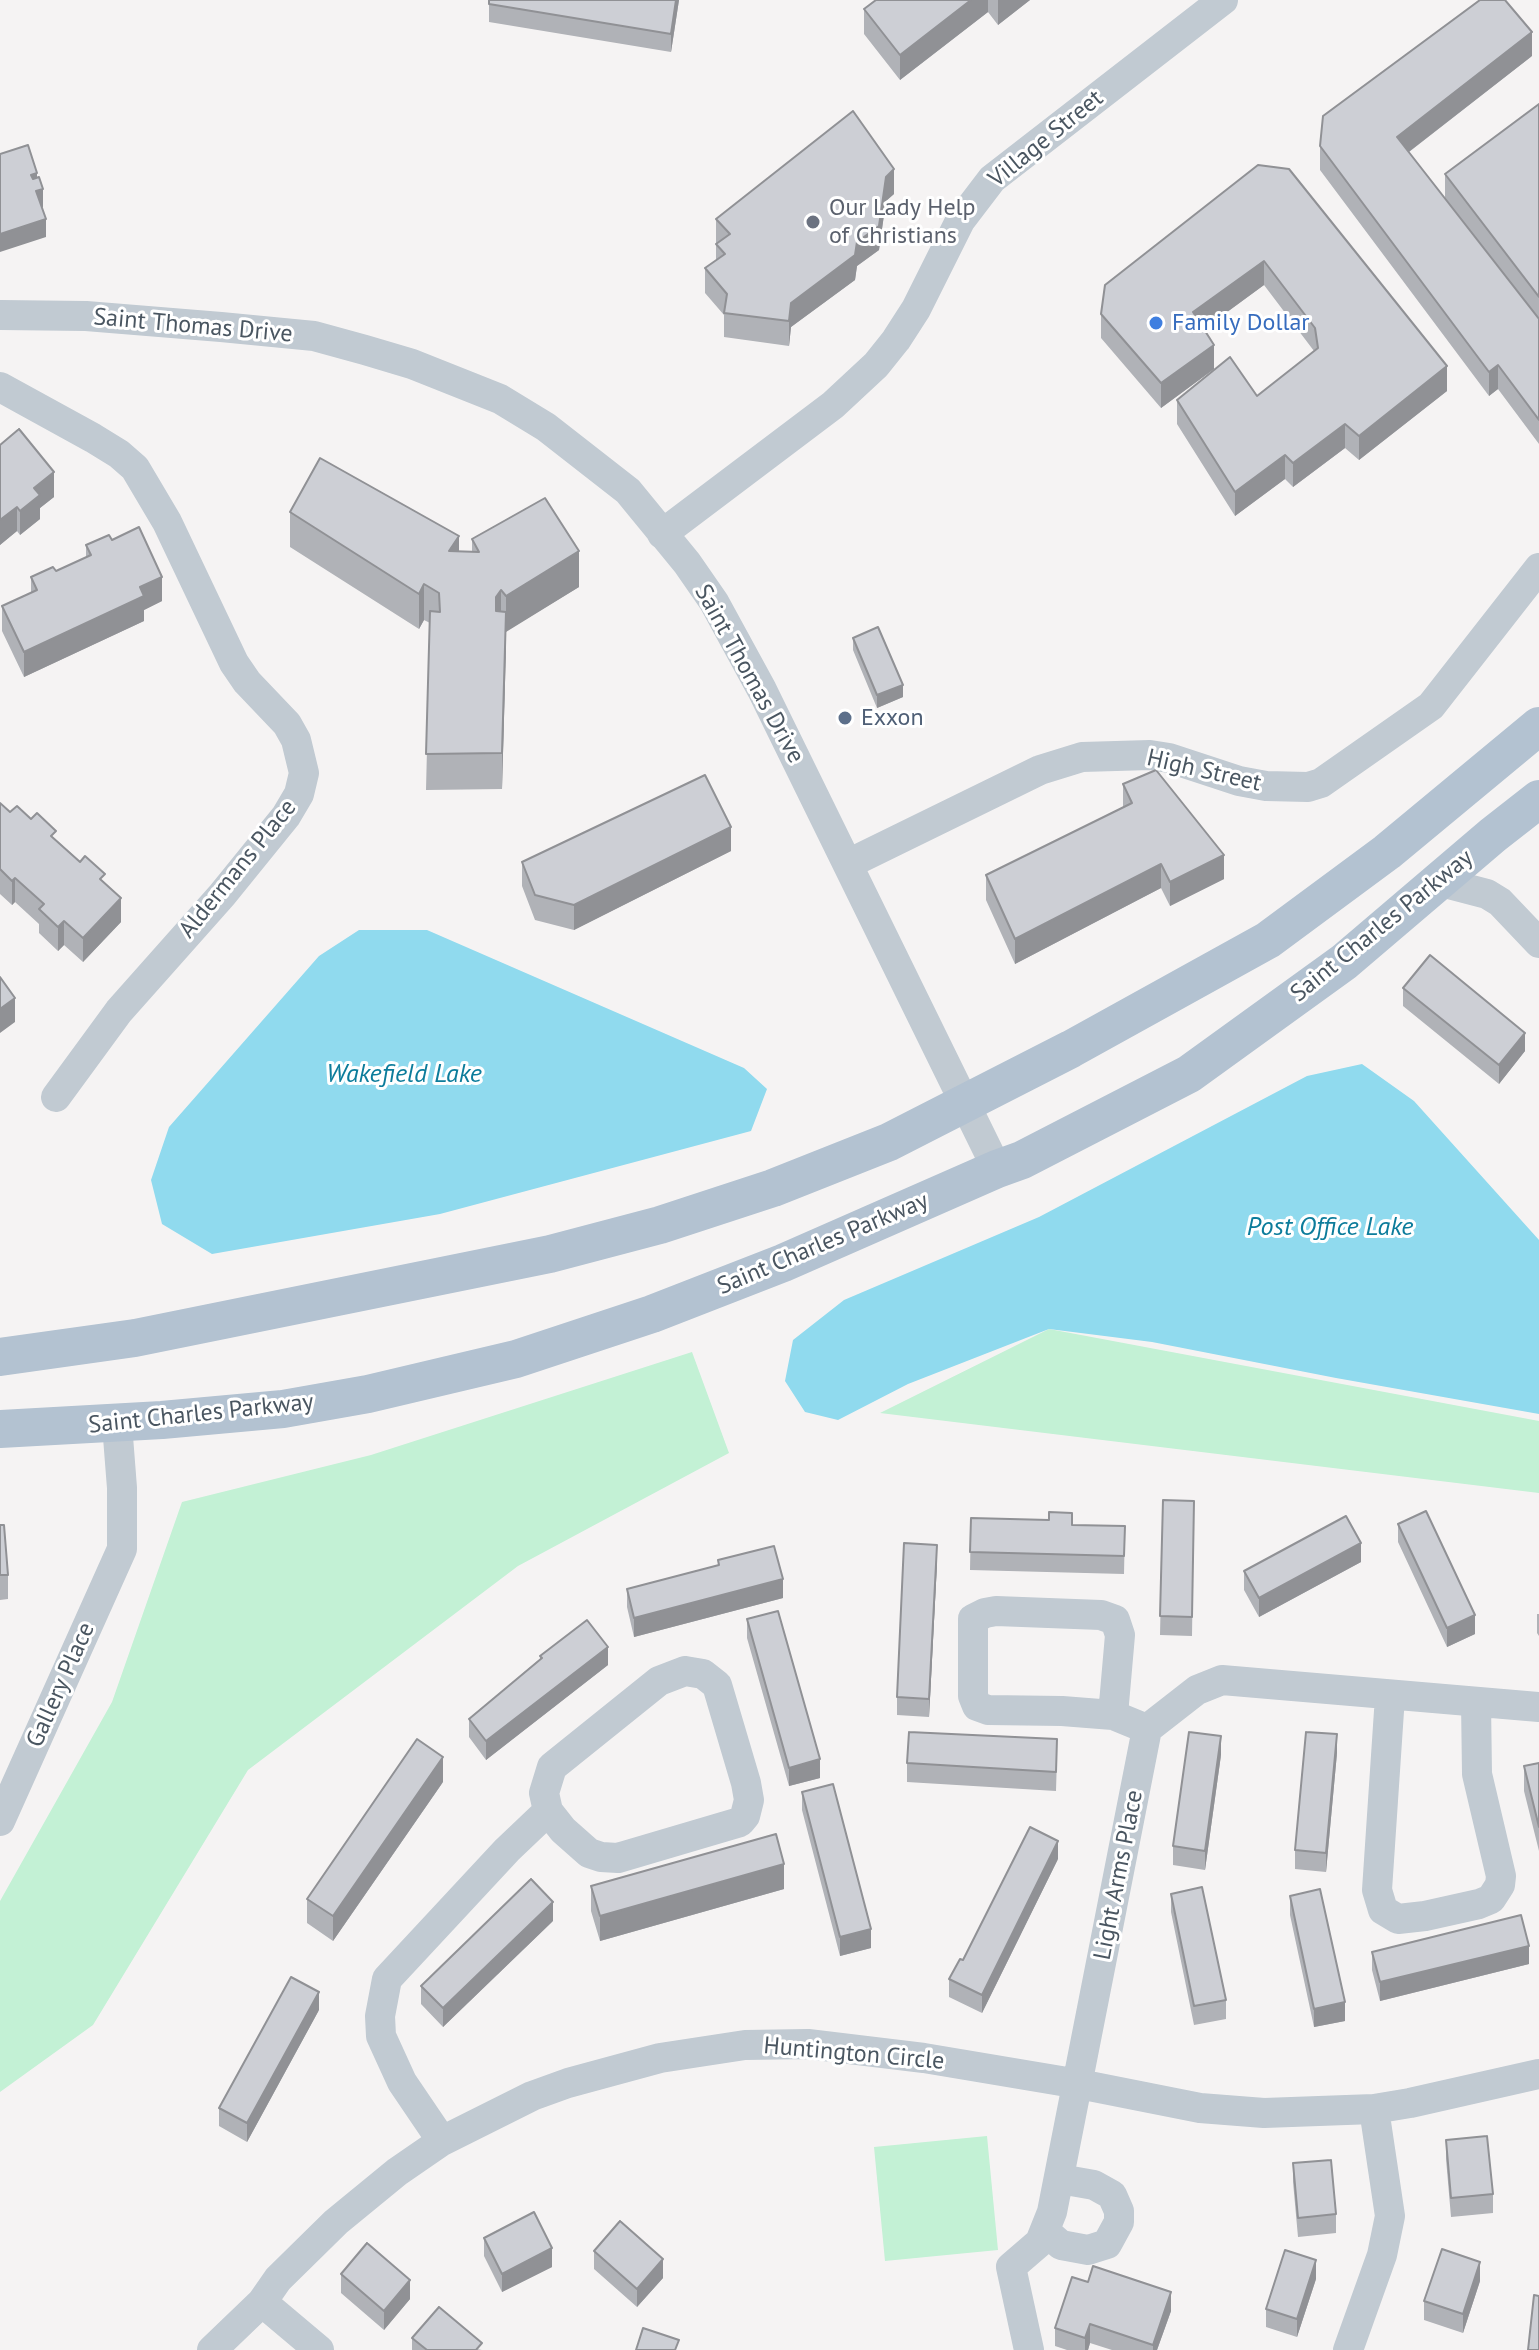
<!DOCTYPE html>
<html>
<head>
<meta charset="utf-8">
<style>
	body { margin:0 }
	canvas { display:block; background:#f5f3f3 }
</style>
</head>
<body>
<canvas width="1539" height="2350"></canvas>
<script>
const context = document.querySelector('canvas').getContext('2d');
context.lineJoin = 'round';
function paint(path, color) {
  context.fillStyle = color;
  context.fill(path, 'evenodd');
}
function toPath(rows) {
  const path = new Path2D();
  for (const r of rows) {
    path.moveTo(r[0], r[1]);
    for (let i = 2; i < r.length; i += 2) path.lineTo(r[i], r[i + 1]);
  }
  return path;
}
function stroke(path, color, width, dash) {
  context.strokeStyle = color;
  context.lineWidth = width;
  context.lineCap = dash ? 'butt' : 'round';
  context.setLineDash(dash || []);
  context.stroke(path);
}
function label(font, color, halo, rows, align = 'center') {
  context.font = font + ' "PT Sans",sans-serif';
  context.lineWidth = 6;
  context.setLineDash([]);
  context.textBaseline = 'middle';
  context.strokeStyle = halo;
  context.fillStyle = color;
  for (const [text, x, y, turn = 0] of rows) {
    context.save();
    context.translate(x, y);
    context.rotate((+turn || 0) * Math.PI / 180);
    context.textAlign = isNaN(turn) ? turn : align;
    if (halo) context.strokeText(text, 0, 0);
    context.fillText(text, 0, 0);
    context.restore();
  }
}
const green = toPath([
	[1049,1329,1539,1421,1539,1493,880,1413],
	[692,1352,729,1453,518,1566,248,1770,93,2025,0,2092,0,1901,112,1702,182,1502,371,1455],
	[987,2136,998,2250,885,2261,874,2147]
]);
const water = toPath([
	[359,930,427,930,744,1068,767,1089,751,1131,440,1214,212,1254,162,1224,151,1180,169,1127,319,956],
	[1362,1064,1414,1101,1539,1240,1539,1414,1336,1378,1152,1342,1049,1329,908,1384,838,1420,805,1412,785,1381,793,1340,844,1300,1039,1217,1307,1076]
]);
const minor = toPath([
	[0,315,86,316,221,327,314,336,365,350,412,364,500,399,546,427,628,491,687,563,714,602,762,690,997,1169],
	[0,387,93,438,119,454,135,468,167,522,234,663,247,682,287,724,296,740,304,773,299,794,286,816,222,895,119,1011,56,1097],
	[662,534,833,405,876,365,896,340,916,309,960,221,992,179,1223,0],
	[848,864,1040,770,1082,757,1150,755,1169,758,1239,781,1266,786,1308,787,1321,783,1431,706,1539,568],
	[1441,882,1487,894,1500,902,1539,943],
	[685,1671,703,1674,717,1685,746,1783,749,1800,745,1816,740,1822,723,1827,618,1858,601,1857,589,1853,563,1830,548,1811,544,1793,552,1767,659,1681,685,1671],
	[1390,1696,1377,1890,1383,1910,1398,1919,1425,1916,1479,1904,1491,1899,1500,1885,1501,1876,1477,1774,1476,1702],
	[1113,1715,1120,1635,1115,1620,1101,1615,996,1611,985,1613,973,1619,973,1696,977,1706,988,1710,1062,1711,1113,1715,1147,1729],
	[0,1821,122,1549,122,1488,117,1424],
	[442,2141,402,2082,381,2036,380,2016,387,1979,507,1850,548,1811],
	[1046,2232,1061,2245,1088,2250,1107,2244,1119,2222,1119,2211,1112,2195,1094,2185,1060,2179],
	[262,2302,319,2350],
	[212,2350,262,2302,278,2279,336,2222,397,2172,442,2141,532,2096,568,2083,660,2058,745,2045,808,2044,924,2058,1079,2084,1200,2108,1264,2113,1374,2109,1410,2103,1539,2074],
	[1029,2350,1011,2267,1040,2242,1052,2212,1147,1729,1197,1690,1222,1680,1539,1707],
	[1348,2350,1382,2255,1390,2216,1374,2109]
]);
const major = toPath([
	[0,1357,135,1338,550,1254,660,1225,773,1188,889,1142,1071,1049,1268,940,1387,852,1539,726],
	[0,1429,162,1420,283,1409,368,1394,516,1359,652,1314,783,1263,997,1169,1022,1160,1189,1074,1344,962,1493,835,1539,799]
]);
const wall = toPath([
	[679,0,671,52,489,22,489,4],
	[876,0,1030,0,998,25,988,12,900,80,864,34,864,9],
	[1532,56,1409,152,1445,198,1445,174,1539,104,1539,444,1498,389,1489,396,1320,170,1320,146],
	[1258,165,1447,391,1359,460,1345,448,1293,487,1285,479,1235,516,1177,424,1177,400,1257,396,1314,351,1264,285,1204,329,1214,369,1161,408,1101,338,1101,314],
	[894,194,886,201,879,250,857,266,855,280,791,327,789,346,724,337,724,315,705,293,705,268,716,261,716,219],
	[0,445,54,497,40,508,40,519,20,535,17,531,0,545],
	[290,512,459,551,472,552,472,539,579,587,506,631,502,789,426,790,430,623,424,620,419,629,290,547],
	[112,540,162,601,144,610,144,621,24,677,2,631,2,606,31,593,31,577,56,571,86,557,86,545],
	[853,638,903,697,877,708,853,650],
	[1123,784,1224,879,1170,906,1161,888,1015,964,986,900,986,875,1123,807],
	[0,803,10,812,56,840,105,883,121,922,83,962,64,945,58,951,39,933,39,924,15,902,12,905,0,894],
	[731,851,574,930,535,920,522,886,522,862],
	[1403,988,1525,1051,1499,1084,1403,1006],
	[1163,1500,1194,1501,1192,1636,1160,1635],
	[971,1518,1072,1525,1125,1526,1124,1574,970,1570],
	[1398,1524,1475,1634,1447,1647,1398,1542],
	[0,1525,8,1575,8,1599,0,1600],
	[718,1560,783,1598,634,1637,627,1607,627,1589,718,1565],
	[1361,1562,1259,1617,1244,1590,1244,1571],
	[937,1563,929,1717,897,1715,897,1697],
	[1537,1614,1539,1614,1539,1636,1537,1633],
	[747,1619,820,1778,789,1786,747,1638],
	[540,1656,608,1665,486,1760,469,1737,469,1719,540,1659],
	[1337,1753,1326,1872,1295,1869,1295,1850],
	[1221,1755,1205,1870,1173,1865,1173,1846],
	[1057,1757,1056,1791,907,1782,907,1763],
	[1539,1763,1539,1851,1524,1791,1524,1766],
	[443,1782,333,1941,307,1923,307,1899],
	[802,1792,871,1948,840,1956,802,1810],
	[1058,1859,982,2013,949,1997,949,1979,963,1960],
	[591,1886,784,1889,600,1941,591,1911],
	[1171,1894,1226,2000,1226,2019,1194,2025,1171,1912],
	[1290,1896,1345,2021,1314,2027,1290,1915],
	[553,1921,443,2027,421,2004,421,1986],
	[1372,1952,1529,1964,1380,2001,1372,1970],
	[319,2010,247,2142,219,2126,219,2108],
	[1446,2140,1493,2194,1493,2213,1451,2217,1446,2159],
	[1293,2163,1336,2214,1336,2233,1298,2237,1293,2182],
	[484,2238,552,2267,502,2292,484,2256],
	[594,2251,663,2278,637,2307,594,2269],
	[341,2274,410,2299,384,2330,341,2293],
	[1316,2279,1297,2337,1266,2327,1266,2309],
	[1480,2281,1463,2333,1424,2320,1424,2301],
	[1171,2311,1157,2350,1112,2350,1090,2343,1088,2350,1067,2350,1055,2346,1055,2328],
	[412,2338,482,2350,412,2350]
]);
const shadedWall = toPath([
	[676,0,679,0,671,52,671,34],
	[971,0,988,0,988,12,900,80,900,55],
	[998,0,1030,0,998,25],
	[1532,32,1532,56,1397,161,1397,137],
	[894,169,894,194,886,201,879,250,857,266,855,280,791,327,789,346,789,321,791,303,857,242,886,177],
	[37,173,37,191,43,189,43,207,36,209,31,175],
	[46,219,46,237,0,252,0,234],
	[1264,261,1264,285,1193,337,1193,312],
	[1214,345,1214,369,1161,408,1161,383],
	[1498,365,1498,389,1489,396,1489,372],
	[1447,366,1447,391,1359,460,1359,436],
	[1345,424,1345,448,1293,487,1293,463],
	[1285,455,1285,479,1235,516,1235,492],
	[54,472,54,497,40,508,40,519,20,535,20,511,34,488],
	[17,507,17,531,0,545,0,520],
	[459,536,459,572,449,551],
	[579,551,579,587,506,632,506,596],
	[162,577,162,601,144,610,144,621,24,677,24,652,140,587],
	[424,584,424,620,419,629,419,594],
	[501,590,501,626,496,632,496,597],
	[506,612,506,648,502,789,502,753],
	[903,685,903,697,877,708,877,695],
	[731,827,731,851,574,930,574,905],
	[1224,855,1224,879,1170,906,1170,882],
	[1161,864,1161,888,1015,964,1015,939],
	[15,878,15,902,12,905,12,881],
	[121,898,121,922,83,962,83,938],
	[64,921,64,945,58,951,58,927],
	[15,998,15,1022,0,1033,0,1009],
	[1525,1033,1525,1051,1499,1084,1499,1065],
	[1361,1543,1361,1562,1259,1617,1259,1598],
	[937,1545,937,1563,929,1717,929,1699],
	[783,1579,783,1598,634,1637,634,1618],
	[1475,1615,1475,1634,1447,1647,1447,1628],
	[608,1647,608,1665,486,1760,486,1741],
	[1337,1734,1337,1753,1326,1872,1326,1853],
	[1221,1736,1221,1755,1205,1870,1205,1851],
	[443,1757,443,1782,333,1941,333,1916],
	[820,1759,820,1778,789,1786,789,1768],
	[1058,1841,1058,1859,982,2013,982,1995],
	[784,1864,784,1889,600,1941,600,1916],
	[553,1902,553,1921,443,2027,443,2008],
	[871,1929,871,1948,840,1956,840,1937],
	[1529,1946,1529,1964,1380,2001,1380,1982],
	[319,1992,319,2010,247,2142,247,2123],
	[1345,2002,1345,2021,1314,2027,1314,2009],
	[552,2248,552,2267,502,2292,502,2274],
	[663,2259,663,2278,637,2307,637,2289],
	[1316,2260,1316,2279,1297,2337,1297,2319],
	[1480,2262,1480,2281,1463,2333,1463,2314],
	[410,2280,410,2299,384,2330,384,2311],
	[1171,2292,1171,2311,1157,2350,1153,2350,1153,2345],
	[1090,2324,1090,2343,1088,2350,1085,2350,1085,2338]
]);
const building = toPath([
	[489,0,676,0,671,34,489,4,489,0],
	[876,0,971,0,900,55,864,9,876,0],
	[1480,0,1505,0,1532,32,1397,137,1539,319,1539,420,1498,365,1489,372,1320,146,1323,116,1480,0],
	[1539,104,1539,297,1445,174,1539,104],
	[853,111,894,169,886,177,879,226,857,242,855,255,791,303,789,321,724,313,727,294,705,268,725,254,716,244,730,234,716,219,853,111],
	[28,145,37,173,31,175,33,179,39,177,43,189,36,191,46,219,0,234,0,154,28,145],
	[1258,165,1289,169,1447,366,1359,436,1345,424,1293,463,1285,455,1235,492,1177,400,1230,357,1257,396,1318,348,1315,328,1264,261,1193,312,1214,345,1161,383,1101,314,1105,285,1258,165],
	[19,429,54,472,34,488,40,495,20,511,17,507,0,520,0,445,19,429],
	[320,458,459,536,449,551,479,552,472,539,545,498,579,551,506,596,501,590,496,597,496,611,506,612,502,753,426,754,430,611,440,612,439,593,424,584,419,594,290,512,320,458],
	[139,527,162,577,140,587,144,596,24,652,2,606,37,590,31,577,53,567,56,571,91,555,86,545,109,535,112,540,139,527],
	[878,627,903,685,877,695,853,638,878,627],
	[1156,770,1224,855,1170,882,1161,864,1015,939,986,875,1132,803,1123,784,1156,770],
	[705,775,731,827,574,905,535,895,522,862,705,775],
	[0,803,10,812,17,806,31,819,37,813,56,831,51,836,80,862,85,856,105,874,100,879,121,898,83,938,64,921,58,927,39,909,44,904,15,878,12,881,0,869,0,803],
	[1430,955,1525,1033,1499,1065,1403,988,1430,955],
	[0,977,15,998,0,1009,0,977],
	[1163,1500,1194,1501,1192,1617,1160,1616,1163,1500],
	[1426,1511,1475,1615,1447,1628,1398,1524,1426,1511],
	[1049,1512,1072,1513,1072,1525,1125,1526,1124,1556,970,1552,971,1518,1049,1520,1049,1512],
	[1346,1516,1361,1543,1259,1598,1244,1571,1346,1516],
	[0,1525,4,1525,8,1575,0,1575,0,1525],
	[904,1543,937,1545,929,1699,897,1697,904,1543],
	[774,1546,783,1579,634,1618,627,1589,719,1565,718,1560,774,1546],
	[778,1611,820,1759,789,1768,747,1619,778,1611],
	[587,1620,608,1647,486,1741,469,1719,542,1658,540,1656,587,1620],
	[909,1732,1057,1739,1056,1772,907,1763,909,1732],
	[1189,1732,1221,1736,1205,1851,1173,1846,1189,1732],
	[1306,1732,1337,1734,1326,1853,1295,1850,1306,1732],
	[417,1739,443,1757,333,1916,307,1899,417,1739],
	[1539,1763,1539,1827,1524,1766,1539,1763],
	[833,1784,871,1929,840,1937,802,1792,833,1784],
	[1030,1827,1058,1841,982,1995,949,1979,960,1959,963,1960,1030,1827],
	[776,1834,784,1864,600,1916,591,1886,776,1834],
	[531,1879,553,1902,443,2008,421,1986,531,1879],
	[1202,1887,1226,2000,1194,2006,1171,1894,1202,1887],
	[1320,1889,1345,2002,1314,2009,1290,1896,1320,1889],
	[1521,1915,1529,1946,1380,1982,1372,1952,1521,1915],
	[291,1977,319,1992,247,2123,219,2108,291,1977],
	[1487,2136,1493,2194,1451,2198,1446,2140,1487,2136],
	[1331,2160,1336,2214,1298,2218,1293,2163,1331,2160],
	[534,2212,552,2248,502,2274,484,2238,534,2212],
	[620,2221,663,2259,637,2289,594,2251,620,2221],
	[367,2243,410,2280,384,2311,341,2274,367,2243],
	[1442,2249,1480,2262,1463,2314,1424,2301,1442,2249],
	[1285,2250,1316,2260,1297,2319,1266,2309,1285,2250],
	[1093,2266,1171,2292,1153,2345,1090,2324,1085,2338,1055,2328,1072,2277,1088,2282,1093,2266],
	[1534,2295,1539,2296,1539,2350,1528,2350,1534,2295],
	[439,2307,482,2343,476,2350,427,2350,412,2338,439,2307],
	[643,2328,679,2340,675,2350,636,2350,643,2328]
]);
const markers = [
	[813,222,8,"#6b7280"],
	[1156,323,8,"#3f7fe0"],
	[845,718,8,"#5c6f8a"]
];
const streetNames = [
	["Village Street",1046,139,-39],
	["Saint Thomas Drive",193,326,5],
	["Saint Thomas Drive",749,674,61],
	["High Street",1204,771,13],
	["Aldermans Place",238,869,-51],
	["Saint Charles Parkway",1382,926,-39],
	["Saint Charles Parkway",823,1244,-23],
	["Saint Charles Parkway",201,1414,-6],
	["Gallery Place",61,1685,-66],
	["Light Arms Place",1119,1875,-79],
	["Huntington Circle",854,2054,5]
];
const worshipNames = [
	["Our Lady Help",829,208],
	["of Christians",829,236]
];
const shopNames = [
	["Family Dollar",1172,323]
];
const serviceNames = [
	["Exxon",861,718]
];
const waterNames = [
	["Wakefield Lake",404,1075],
	["Post Office Lake",1330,1228]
];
paint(green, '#c3f1d5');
paint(water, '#90daee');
stroke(minor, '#c1cad2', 30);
stroke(major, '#b3c2d1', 38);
paint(wall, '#b0b2b7');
paint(shadedWall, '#909195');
paint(building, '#cdcfd5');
stroke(building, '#909195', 2);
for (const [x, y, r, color] of markers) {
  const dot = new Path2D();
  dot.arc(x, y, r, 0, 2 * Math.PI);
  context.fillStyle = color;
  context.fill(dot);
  stroke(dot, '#fff', 3);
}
label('24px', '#4a5661', '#fff', streetNames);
label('24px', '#5b616d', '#fff', worshipNames, 'left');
label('24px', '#366cbe', '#fff', shopNames, 'left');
label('24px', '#4e5e75', '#fff', serviceNames, 'left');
label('italic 26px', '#0c7c9b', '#fff', waterNames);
</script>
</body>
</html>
